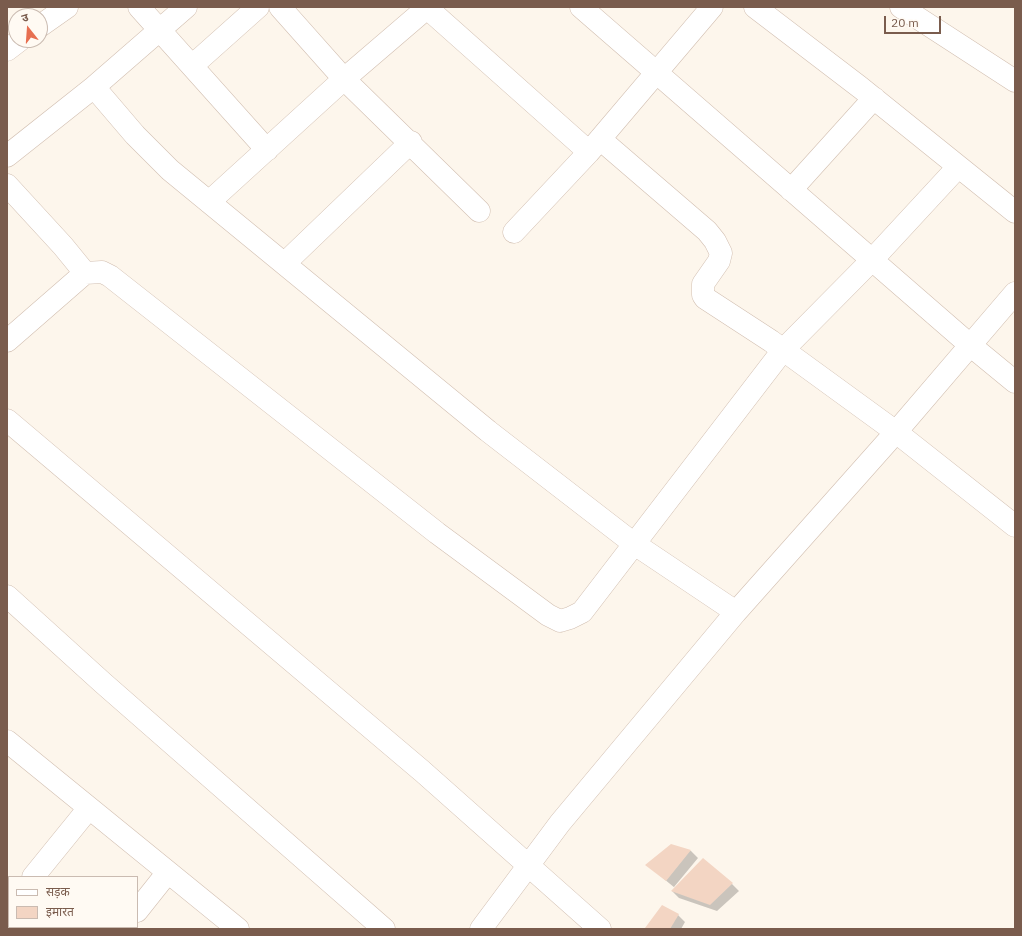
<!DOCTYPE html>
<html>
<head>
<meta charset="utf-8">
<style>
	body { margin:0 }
	#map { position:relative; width:1022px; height:936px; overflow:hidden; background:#fdf6ec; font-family:"IBM Plex Sans","Noto Sans Devanagari",sans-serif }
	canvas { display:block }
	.frame { position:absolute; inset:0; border:8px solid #7a5c4d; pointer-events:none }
	.legend { position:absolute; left:8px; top:876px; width:130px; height:52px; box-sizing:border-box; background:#fffaf3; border:1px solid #cabbb1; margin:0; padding:5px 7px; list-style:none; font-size:12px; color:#7a5c4d }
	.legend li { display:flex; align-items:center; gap:8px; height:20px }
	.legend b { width:20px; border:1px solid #cabbb1 }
	.north { position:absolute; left:8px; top:8px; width:40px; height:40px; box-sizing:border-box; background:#fffaf3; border:1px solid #cabbb1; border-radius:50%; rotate:343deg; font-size:11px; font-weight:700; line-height:16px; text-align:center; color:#7a5c4d }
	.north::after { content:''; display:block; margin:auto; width:14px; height:18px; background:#e76f51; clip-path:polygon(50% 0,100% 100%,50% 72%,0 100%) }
	.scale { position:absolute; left:884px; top:16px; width:57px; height:18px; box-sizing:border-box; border:2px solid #7a5c4d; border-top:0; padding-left:5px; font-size:12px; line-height:14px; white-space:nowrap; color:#7a5c4d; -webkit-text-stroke:3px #fffaf3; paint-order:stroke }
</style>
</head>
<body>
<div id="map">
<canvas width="1022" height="936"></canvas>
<div class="frame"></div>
<ul class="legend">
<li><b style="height:5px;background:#fff"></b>सड़क</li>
<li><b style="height:11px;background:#f3d5c3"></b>इमारत</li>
</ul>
<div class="north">उ</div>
<div class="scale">20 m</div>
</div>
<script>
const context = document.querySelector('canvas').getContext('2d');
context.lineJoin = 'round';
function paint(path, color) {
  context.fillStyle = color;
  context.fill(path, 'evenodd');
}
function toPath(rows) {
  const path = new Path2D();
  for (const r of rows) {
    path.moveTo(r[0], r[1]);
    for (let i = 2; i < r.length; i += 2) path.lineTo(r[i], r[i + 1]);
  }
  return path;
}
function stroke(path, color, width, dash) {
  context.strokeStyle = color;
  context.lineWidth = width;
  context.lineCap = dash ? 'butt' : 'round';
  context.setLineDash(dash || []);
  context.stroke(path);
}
const shadow = toPath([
	[671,845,691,851,698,858,674,887,675,888,732,884,739,891,717,911,679,898,672,891,675,888,647,865],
	[678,915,685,922,681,929,648,929]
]);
const building = toPath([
	[671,844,691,850,666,881,645,865],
	[703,858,733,883,710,905,671,891],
	[662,905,679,914,670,929,646,929,645,928]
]);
const minor = toPath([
	[139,7,267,150],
	[280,7,344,79,479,211],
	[426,7,589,152,712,7],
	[581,7,970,345,1015,382],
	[755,7,861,88,1015,212],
	[901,7,1015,81],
	[40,26,67,7],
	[7,50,20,40],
	[193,65,258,7],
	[94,87,135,135,170,170,488,431,633,543,736,612],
	[600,139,707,231,715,241,721,253,719,261,703,284,703,295,705,298,771,341,896,432,1015,526],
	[7,156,94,87,186,7],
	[7,185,63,246,85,273,102,272,110,276,437,533,548,615,560,621,570,618,582,612,783,350,872,260,958,167],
	[791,190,874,98],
	[209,202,344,79,428,7],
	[514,232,589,152],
	[285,263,411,142],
	[7,341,85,273],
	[7,420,422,771,600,929],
	[7,596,103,683,384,929],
	[7,741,238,929],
	[33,877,89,808],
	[7,909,9,906],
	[137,911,168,872],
	[123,929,125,927],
	[481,929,560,823,736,612,896,432,1015,293]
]);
paint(shadow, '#0003');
paint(building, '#f3d5c3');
stroke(minor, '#d1beb0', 23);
stroke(minor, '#fff', 22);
</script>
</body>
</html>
